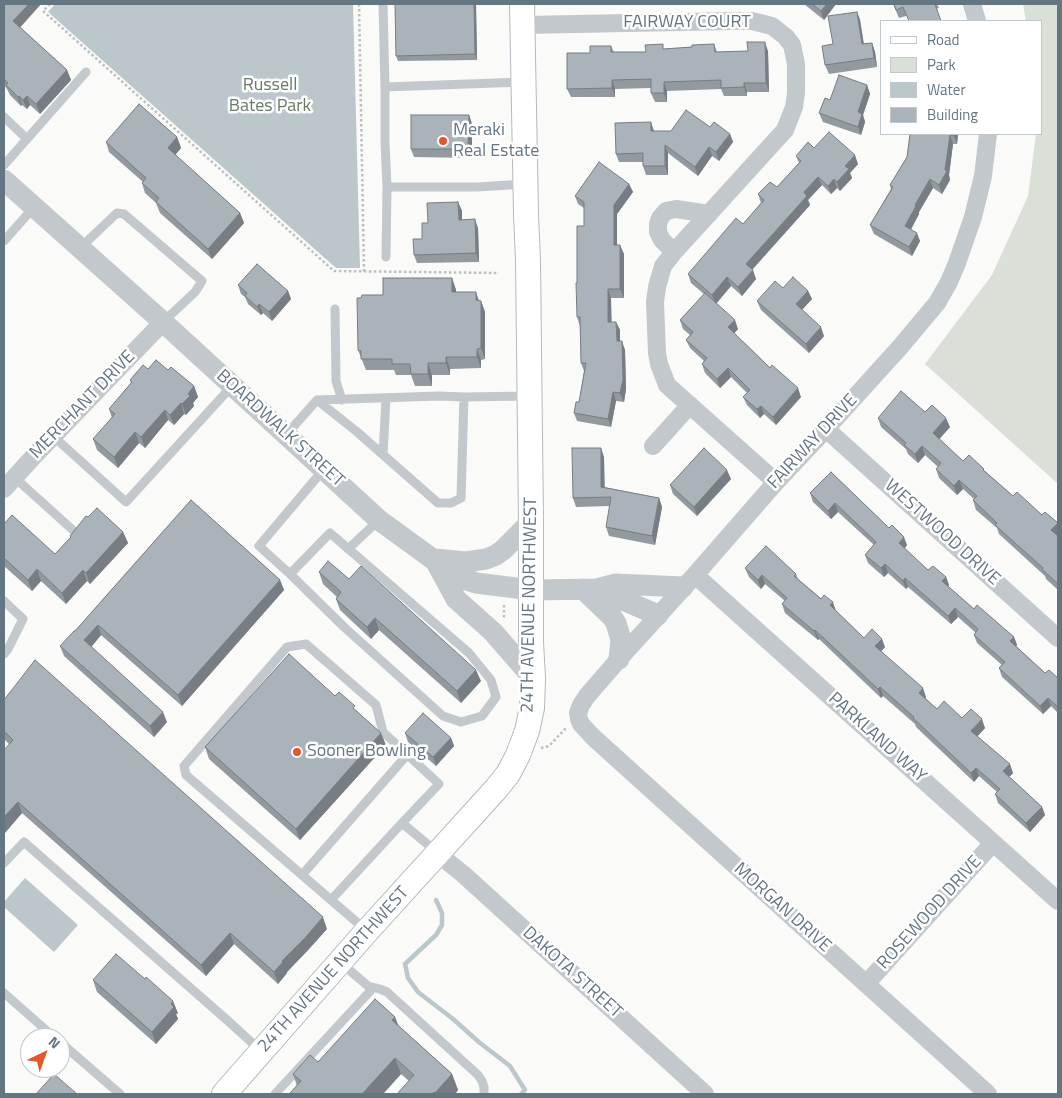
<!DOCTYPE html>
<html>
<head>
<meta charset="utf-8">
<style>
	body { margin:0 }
	#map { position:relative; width:1062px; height:1098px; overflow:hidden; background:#fafaf8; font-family:"Titillium Web",sans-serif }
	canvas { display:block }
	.frame { position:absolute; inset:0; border:5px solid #657683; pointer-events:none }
	.legend { position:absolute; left:880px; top:20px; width:162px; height:115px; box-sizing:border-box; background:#fff; border:1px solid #c1c8cd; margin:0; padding:6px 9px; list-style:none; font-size:15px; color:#657683 }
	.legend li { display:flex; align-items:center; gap:10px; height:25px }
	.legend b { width:25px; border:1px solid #c1c8cd }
	.north { position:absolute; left:20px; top:1028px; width:50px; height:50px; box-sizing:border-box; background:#fff; border:1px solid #c1c8cd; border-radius:50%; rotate:42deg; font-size:14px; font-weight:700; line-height:20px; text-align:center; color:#657683 }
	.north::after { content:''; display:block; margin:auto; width:18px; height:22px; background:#e4572e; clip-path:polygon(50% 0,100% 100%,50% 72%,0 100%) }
</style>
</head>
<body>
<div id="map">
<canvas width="1062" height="1098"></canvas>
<div class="frame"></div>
<ul class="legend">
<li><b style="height:6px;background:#fff"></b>Road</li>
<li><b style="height:14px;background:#dadfd7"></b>Park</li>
<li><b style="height:14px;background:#bbc7cb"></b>Water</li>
<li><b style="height:14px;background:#aab3b9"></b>Building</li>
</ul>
<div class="north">N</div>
</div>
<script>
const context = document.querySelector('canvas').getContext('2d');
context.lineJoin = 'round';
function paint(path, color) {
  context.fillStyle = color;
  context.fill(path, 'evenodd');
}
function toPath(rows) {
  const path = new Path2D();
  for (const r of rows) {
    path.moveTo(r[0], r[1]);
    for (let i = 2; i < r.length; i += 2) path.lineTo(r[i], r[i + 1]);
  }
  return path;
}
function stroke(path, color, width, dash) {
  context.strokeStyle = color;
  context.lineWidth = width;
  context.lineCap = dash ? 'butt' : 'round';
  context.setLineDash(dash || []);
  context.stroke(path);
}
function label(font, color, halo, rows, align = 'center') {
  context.font = font + ' "Titillium Web",sans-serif';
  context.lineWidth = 5;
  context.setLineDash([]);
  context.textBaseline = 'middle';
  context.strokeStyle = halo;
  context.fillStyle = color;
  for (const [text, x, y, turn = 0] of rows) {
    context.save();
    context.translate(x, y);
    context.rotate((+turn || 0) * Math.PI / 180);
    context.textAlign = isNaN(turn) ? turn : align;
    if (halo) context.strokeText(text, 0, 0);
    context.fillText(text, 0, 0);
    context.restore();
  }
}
const green = toPath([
	[1023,4,1058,4,1058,484,925,364,992,275,1028,196,1036,134,1041,134,1041,21,1026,21]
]);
const water = toPath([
	[55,4,353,4,360,268,336,268,48,12],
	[25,878,78,925,54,952,4,907,4,902]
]);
const stream = toPath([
	[436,900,442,913,442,925,436,935,405,964,408,978,418,992,453,1019,480,1043,510,1066,525,1090,521,1094]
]);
const path = toPath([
	[50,4,43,11,334,271,499,273],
	[359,4,364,272],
	[504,605,504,620],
	[541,748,549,746,567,727]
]);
const service = toPath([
	[383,4,385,87,385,142,387,187],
	[385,87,523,82],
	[4,117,27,139],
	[4,165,86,72],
	[4,241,34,207],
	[80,248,117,213,124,214,202,281,195,292,163,322],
	[386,257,387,187,477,187,526,184],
	[335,309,336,381,342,400],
	[317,400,439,396,464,397],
	[286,435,317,400,356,431,438,503,451,503,461,498,464,397,529,396],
	[53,436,126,502,232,386],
	[383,455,386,398],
	[14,477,75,532],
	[348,549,379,520],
	[290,574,330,533,469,653,491,680,496,697,482,716,461,722,443,716,344,627,290,574,259,546,324,469],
	[4,601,23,619,8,649,4,654],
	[4,863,24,842,227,1020,261,1051],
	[302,875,407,755],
	[331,900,402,823],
	[367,931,186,775,184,766,287,647,306,644,376,705,383,732,439,784,402,823,438,853],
	[341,963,368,986,380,989,387,992,478,1075,482,1081,484,1087,484,1094],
	[4,993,55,1038],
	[60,1042,120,1094],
	[275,1094,373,988]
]);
const minor = toPath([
	[972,4,977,21],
	[523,25,731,21,752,21,772,26,786,37,792,45,796,64,796,93,794,107,785,130,674,252,663,266,657,287,655,302,657,353,659,364,667,385,776,482],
	[988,134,983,176,973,217,957,263,949,282,937,303,901,346,826,429,776,482,695,575,619,659,587,696,581,705,578,713,579,719,581,724,593,737,988,1094],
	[674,252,662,240,658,232,658,224,660,218,666,211,676,209,709,214],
	[826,429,1058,638],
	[653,446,690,405],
	[4,489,34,456,163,322],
	[695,575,1058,901],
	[438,854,463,874,705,1094],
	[866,984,993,843]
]);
const tertiary = toPath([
	[4,180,163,322,379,520,456,576,476,583,532,590,597,589,616,584,683,587],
	[434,559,466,562,486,559,496,555,503,550,531,522],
	[437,564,456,599,493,632,533,678],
	[583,589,612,617,616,623,621,640,619,659],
	[597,589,658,615]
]);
const secondary = toPath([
	[224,1094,367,931,496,789,508,774,518,755,527,731,532,708,533,678,531,642,531,522,528,260,526,214,522,4]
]);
const wall = toPath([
	[4,4,41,4,20,27,67,70,71,80,40,114,30,105,27,109,22,105,21,106,10,95,7,89,4,85],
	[395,4,476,4,477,60,398,61,396,56],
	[804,4,836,4,824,20],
	[893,4,937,4,939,8,906,16,899,18],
	[857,12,860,20,864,44,872,43,875,52,877,67,829,74,825,65,833,44],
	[714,44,717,52,768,51,769,92,747,92,747,96,724,96,721,89,667,91,667,102,655,102,651,93,651,88,615,89,615,97,571,97,567,89,590,53,611,46,614,52,646,52,664,49,692,47],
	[867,85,870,94,863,115,865,122,861,135,823,122,819,113,830,100],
	[469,115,472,124,472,158,414,157,411,149],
	[710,127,730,134,733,142,719,161,712,156,698,176,668,153,668,175,646,175,643,166,643,162,619,162,616,154,654,131,671,131],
	[910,134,958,134,957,144,953,144,949,175,950,180,942,194,933,188,919,212,919,214,911,229,920,241,912,256,874,234,870,225,891,189,890,185,907,157],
	[177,137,181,148,175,155,240,213,244,223,212,259,160,213,156,203,145,193,142,183,143,182,109,152,106,142],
	[814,148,858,164,850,173,852,178,840,191,837,188,831,194,822,185,808,200,810,205,752,270,756,279,742,296,731,286,716,303,738,329,734,333,801,397,776,425,764,414,760,418,747,405,743,397,747,393,731,377,720,388,705,373,702,364,704,361,690,348,686,340,690,335,683,329,680,320,704,294,691,283,688,274,743,224,761,203,758,194,777,187,799,163,796,156],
	[629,184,633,192,617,214,617,245,624,254,624,298,611,298,611,322,616,322,620,330,620,341,625,350,626,389,624,402,616,401,611,427,577,421,574,413,579,402,584,371,581,363,580,326,577,317,577,283,584,226,584,208,578,204,575,196],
	[458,202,462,211,462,220,478,228,479,262,417,263,414,255,422,239,428,223],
	[452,278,456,290,456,292,481,301,485,312,485,359,481,360,481,368,450,369,450,375,432,375,432,386,415,386,411,375,396,375,394,370,366,370,358,350,361,298,383,295],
	[238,285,288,291,291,299,272,321,263,313,261,315,248,304,245,297,241,294],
	[783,288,808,291,812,299,802,310,824,336,809,353,761,310,757,301],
	[148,369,168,370,194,386,198,397,193,403,194,406,186,415,184,414,174,425,168,420,145,448,139,443,118,468,97,450,93,439,112,418,109,409,131,383,130,380],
	[925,412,950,427,939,439,963,461,985,471,1013,496,1042,515,1058,524,1058,590,1046,579,1045,576,999,534,997,528,976,510,973,500,974,499,963,489,957,495,939,478,936,469,938,467,925,455,918,463,908,454,906,449,881,427,878,418],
	[604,457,604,487,659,498,662,507,655,545,609,536,606,527,610,506,576,507,573,498],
	[831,472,907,545,904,549,928,570,946,577,949,585,948,586,974,609,1014,637,1017,645,1016,646,1045,673,1058,678,1058,713,1051,706,1043,714,1002,677,999,668,1002,665,977,643,974,635,976,633,958,617,951,624,908,587,906,589,888,573,884,577,868,563,865,555,874,545,838,512,831,519,813,502,810,493],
	[731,479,697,516,673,494,670,485],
	[191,500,280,580,284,590,182,706,101,635,91,647,167,722,154,737,64,656,60,646,75,631],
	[88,517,123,532,128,543,90,584,87,581,66,604,41,581,32,591,4,566,4,524,55,554,71,537,70,536],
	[745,568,796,574,798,579,836,611,864,638,885,647,881,651,926,697,925,698,937,709,985,728,977,736,1013,773,1009,777,1042,807,1045,815,1030,832,998,803,995,794,997,792,979,776,974,782,916,727,915,724,883,696,881,698,819,639,818,640,785,613,782,604,785,601,765,584,761,589,749,577],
	[319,572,349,579,481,681,461,703,379,630,371,639,340,610,336,599,337,597,323,584],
	[335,696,357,711,386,745,300,840,209,759,205,747],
	[4,700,327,929,309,949,287,972,287,973,278,984,234,944,206,976,22,813,4,834,9,744,4,739],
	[405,733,451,738,454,746,436,766,408,742],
	[93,980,178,1013,176,1014,178,1019,156,1044,97,992],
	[395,1017,398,1025,452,1074,458,1090,455,1094,397,1094,409,1081,401,1074,383,1094,289,1094,297,1086,293,1074,318,1062]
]);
const shadedWall = toPath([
	[29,4,41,4,17,31,13,21],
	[474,4,476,4,477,60,475,54],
	[827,4,836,4,824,20,821,11],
	[857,12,860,20,865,53,862,44],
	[765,42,768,51,769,92,766,83],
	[872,43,875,52,877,67,874,58],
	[67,70,71,80,40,114,36,104],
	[612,80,615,89,615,97,612,88],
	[664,82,667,91,667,102,664,93],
	[744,83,747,92,747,96,744,87],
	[867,85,870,94,863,115,865,122,861,135,858,127,858,112],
	[19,96,22,105,21,106,18,97],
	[27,96,30,105,27,109,23,100],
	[469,115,472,124,472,158,468,149],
	[651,122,654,131,654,140,651,131],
	[730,134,733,142,719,161,716,152],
	[954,134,958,134,957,144,954,136],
	[950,135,953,144,949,175,950,180,942,194,939,185,945,170],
	[177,137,181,148,172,159,168,148],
	[665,145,668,153,668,175,665,166],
	[709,147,712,156,698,176,695,167],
	[855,155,858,164,850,173,852,178,840,191,837,182,845,166],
	[818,177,822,185,808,200,810,205,749,273,746,264,804,192],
	[834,179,837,188,831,194,828,186],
	[930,179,933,188,919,212,919,214,908,235,905,226,915,205],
	[629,184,633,192,617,214,617,254,614,245,614,205],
	[458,202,462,211,462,229,459,220],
	[240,213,244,223,212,259,208,249],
	[475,219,478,228,479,262,476,253],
	[917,233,920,241,912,256,909,247],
	[620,245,624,254,624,298,620,289],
	[753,270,756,279,742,296,738,287],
	[727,277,731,286,716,304,712,295],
	[452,278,456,290,456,304,452,292],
	[608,289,611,298,612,331,608,322],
	[288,291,291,299,272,321,269,312],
	[808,291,812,299,799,313,796,304],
	[476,292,480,304,476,300],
	[481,301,485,312,485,359,481,348],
	[259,304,263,313,261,315,257,307],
	[735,320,738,329,732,336,728,327],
	[616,322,620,330,620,350,617,341],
	[821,327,824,336,809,353,806,344],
	[622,341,625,350,626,389,624,402,620,393],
	[477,349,481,360,481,368,477,357],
	[446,357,450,369,450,375,446,363],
	[428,363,432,375,432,386,428,374],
	[728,368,731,377,720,388,717,379],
	[194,386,198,397,193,403,194,406,186,415,182,404,188,394],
	[798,388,801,397,776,425,773,417],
	[613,392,616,401,611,427,608,419],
	[181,403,184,414,174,425,170,415],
	[761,406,764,414,760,418,757,409],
	[165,410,168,420,145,448,141,437],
	[946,418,950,427,936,443,933,433],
	[135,432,139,443,118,468,114,457],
	[922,446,925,455,918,463,915,454],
	[601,448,604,457,605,495,601,487],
	[727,470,731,479,697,516,694,507],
	[959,480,963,489,957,495,954,486],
	[659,498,662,507,655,545,652,536],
	[835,503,838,512,831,519,828,511],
	[1058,523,1058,536,1055,540,1051,530],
	[123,532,128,543,90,584,86,573],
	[904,537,907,545,902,552,899,543],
	[885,564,888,573,884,577,881,568],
	[37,569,41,581,32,591,28,580],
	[83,570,87,581,66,604,62,593],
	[762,575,765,584,761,589,758,580],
	[946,577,949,585,945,590,942,581],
	[905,578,908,587,906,589,903,581],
	[280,580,284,590,182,706,178,695],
	[833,602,836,611,830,605],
	[955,608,958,617,951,624,948,616],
	[375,618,379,630,371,639,367,627],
	[98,625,101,635,88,651,84,640],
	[815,630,819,639,818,640,814,631],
	[1014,637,1017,645,1013,649,1010,641],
	[882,639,885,647,878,655,875,646],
	[476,670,481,681,461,703,457,691],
	[880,687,883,696,881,698,878,689],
	[923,688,926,697,922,701,919,693],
	[1048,698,1051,706,1043,714,1040,706],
	[163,712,167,722,154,737,150,726],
	[982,719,985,728,974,740,971,731],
	[381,733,386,745,300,840,296,829],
	[451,738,454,746,436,766,433,757],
	[1010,764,1013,773,1006,780,1003,771],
	[976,768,979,776,974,782,971,773],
	[18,802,22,813,4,834,4,817],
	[1042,807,1045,815,1030,832,1026,823],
	[323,917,327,929,309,949,287,972,287,973,278,984,274,972,282,961],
	[230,933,234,944,206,976,201,965],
	[173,1001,178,1013,176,1014,178,1019,156,1044,152,1032],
	[395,1017,401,1033,392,1020],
	[395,1058,401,1074,383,1094,362,1094],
	[452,1074,458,1090,455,1094,435,1094,435,1093]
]);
const building = toPath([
	[4,4,29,4,13,21,67,70,36,104,27,96,23,100,19,96,18,97,6,85,8,83,4,79,4,4],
	[395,4,474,4,475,54,396,56,395,4],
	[812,4,827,4,821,11,812,4],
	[894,4,935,4,941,21,909,21,903,7,896,10,894,4],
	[857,12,862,44,872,43,874,58,825,65,822,46,833,44,828,16,857,12],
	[747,42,765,42,766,83,744,83,744,87,721,88,721,80,664,82,664,93,651,93,651,79,612,80,612,88,567,89,567,53,590,53,590,46,611,46,611,52,646,52,645,45,663,44,663,49,692,47,692,45,714,44,715,52,748,51,747,42],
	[839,75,867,85,858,112,862,114,858,127,819,113,825,98,830,100,839,75],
	[139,104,177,137,168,148,240,213,208,249,156,202,159,198,142,183,146,178,106,142,139,104],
	[686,110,710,127,714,122,730,134,716,152,709,147,695,167,665,145,665,166,643,166,643,153,616,154,615,123,651,122,651,131,671,131,686,110],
	[411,115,469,115,468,149,411,149,411,115],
	[829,132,855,155,845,166,849,169,837,182,834,179,828,186,818,177,804,192,807,196,746,264,753,270,738,287,727,277,712,295,688,274,736,218,743,224,764,200,758,194,770,182,777,187,801,161,796,156,808,142,814,148,829,132],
	[910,134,954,134,954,136,950,135,945,170,947,171,939,185,930,179,915,205,916,206,905,226,917,233,909,247,870,225,893,187,890,185,907,157,910,134],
	[599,162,629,184,614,205,614,245,620,245,620,289,608,289,608,322,616,322,617,341,622,341,623,380,620,393,613,392,608,419,574,413,576,402,579,402,586,363,581,363,580,317,577,317,576,283,577,283,577,226,584,226,584,202,575,196,599,162],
	[458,202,459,220,475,219,476,253,414,255,413,239,422,239,422,223,428,223,427,203,458,202],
	[257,264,288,291,269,312,259,304,257,307,245,296,247,293,238,285,257,264],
	[793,277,808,291,796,304,821,327,806,344,757,301,775,281,783,288,793,277],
	[383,278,452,278,452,292,476,292,476,300,481,301,481,348,477,349,477,357,446,357,446,363,428,363,428,374,411,374,410,364,392,364,392,359,361,359,361,351,358,350,357,298,361,298,362,295,383,295,383,278],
	[705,293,735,320,728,327,770,368,772,365,798,388,773,417,761,406,757,409,743,397,750,390,728,368,717,379,702,364,707,358,686,340,693,332,680,320,705,293],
	[156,360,168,370,171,367,194,386,188,394,190,396,182,404,181,403,170,415,165,410,141,437,135,432,114,457,93,439,115,414,109,409,132,382,130,380,143,365,148,369,156,360],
	[901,391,925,412,932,405,946,418,933,433,963,461,969,455,984,469,983,470,1013,496,1017,492,1042,515,1045,512,1058,523,1051,530,1058,536,1058,581,1057,583,1042,569,1043,568,995,525,997,523,973,500,977,496,959,480,954,486,936,469,941,463,922,446,915,454,904,445,906,443,878,418,901,391],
	[572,448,601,448,601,487,659,498,652,536,606,527,611,497,573,498,572,448],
	[704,448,727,470,694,507,670,485,704,448],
	[831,472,889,528,892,525,904,537,899,543,928,570,933,566,946,577,942,581,974,609,977,605,1014,637,1010,641,1045,673,1049,670,1058,678,1058,707,1048,698,1040,706,999,668,1005,662,974,635,978,629,955,608,948,616,905,578,903,581,885,564,881,568,865,555,876,542,835,503,828,511,810,493,831,472],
	[191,500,280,580,178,695,98,625,84,640,163,712,150,726,60,646,74,631,75,631,191,500],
	[97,508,123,532,86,573,83,570,62,593,37,569,28,580,4,558,4,524,12,515,55,554,71,537,70,536,86,516,88,517,97,508],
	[766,546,796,574,794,576,821,599,824,595,833,602,830,605,864,638,872,629,882,639,875,646,923,688,919,693,937,709,944,701,962,718,971,709,982,719,971,731,1010,764,1003,771,1042,807,1026,823,995,794,1000,789,976,768,971,773,913,718,914,717,880,687,878,689,815,630,814,631,782,604,787,598,762,575,758,580,745,568,766,546],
	[328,561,349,579,361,566,476,670,457,691,375,618,367,627,336,599,341,592,319,572,328,561],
	[289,654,335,696,339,692,355,706,353,708,381,733,296,829,205,747,289,654],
	[35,660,323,917,305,938,282,961,283,962,274,972,230,933,201,965,18,802,4,817,4,750,13,740,4,731,4,700,35,660],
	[423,713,451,738,433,757,405,733,423,713],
	[116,954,145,979,146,977,173,1001,171,1004,174,1007,152,1032,93,980,116,954],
	[375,999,395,1017,392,1020,452,1074,435,1093,434,1092,432,1094,397,1094,414,1075,395,1058,362,1094,289,1094,301,1081,293,1074,310,1055,318,1062,375,999],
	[54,1074,77,1094,36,1094,54,1074]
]);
const markers = [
	[443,141,5,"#e4572e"],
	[297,752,5,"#e4572e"]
];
const streetNames = [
	["FAIRWAY COURT",687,23],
	["MERCHANT DRIVE",83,405,-46],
	["BOARDWALK STREET",280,429,42],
	["FAIRWAY DRIVE",813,442,-47],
	["WESTWOOD DRIVE",942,533,42],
	["24TH AVENUE NORTHWEST",530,605,-89],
	["PARKLAND WAY",877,738,42],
	["MORGAN DRIVE",782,908,42],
	["ROSEWOOD DRIVE",930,913,-48],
	["24TH AVENUE NORTHWEST",334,970,-48],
	["DAKOTA STREET",572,973,42]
];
const parkNames = [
	["Russell",270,86],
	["Bates Park",270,107]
];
const poiNames = [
	["Meraki",453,131],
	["Real Estate",453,152],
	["Sooner Bowling",307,752]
];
paint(green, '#dadfd7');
paint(water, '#bbc7cb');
stroke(stream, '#bbc7cb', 4.5);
stroke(secondary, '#b3babf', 26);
stroke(path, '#bbbfc2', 2.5, [2.5, 2.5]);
stroke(service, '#c3c8cc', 9);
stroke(minor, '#c3c8cc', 18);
stroke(tertiary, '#c3c8cc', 21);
stroke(secondary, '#fff', 24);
paint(wall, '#929a9f');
paint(shadedWall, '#777d82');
paint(building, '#aab3b9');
stroke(building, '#777d82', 1);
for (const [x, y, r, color] of markers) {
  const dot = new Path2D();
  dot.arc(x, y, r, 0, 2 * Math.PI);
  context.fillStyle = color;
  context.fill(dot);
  stroke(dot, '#fff', 2);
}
label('18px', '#657683', '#fff', streetNames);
label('18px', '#687a64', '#fff', parkNames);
label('18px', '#657683', '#fff', poiNames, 'left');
</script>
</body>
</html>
